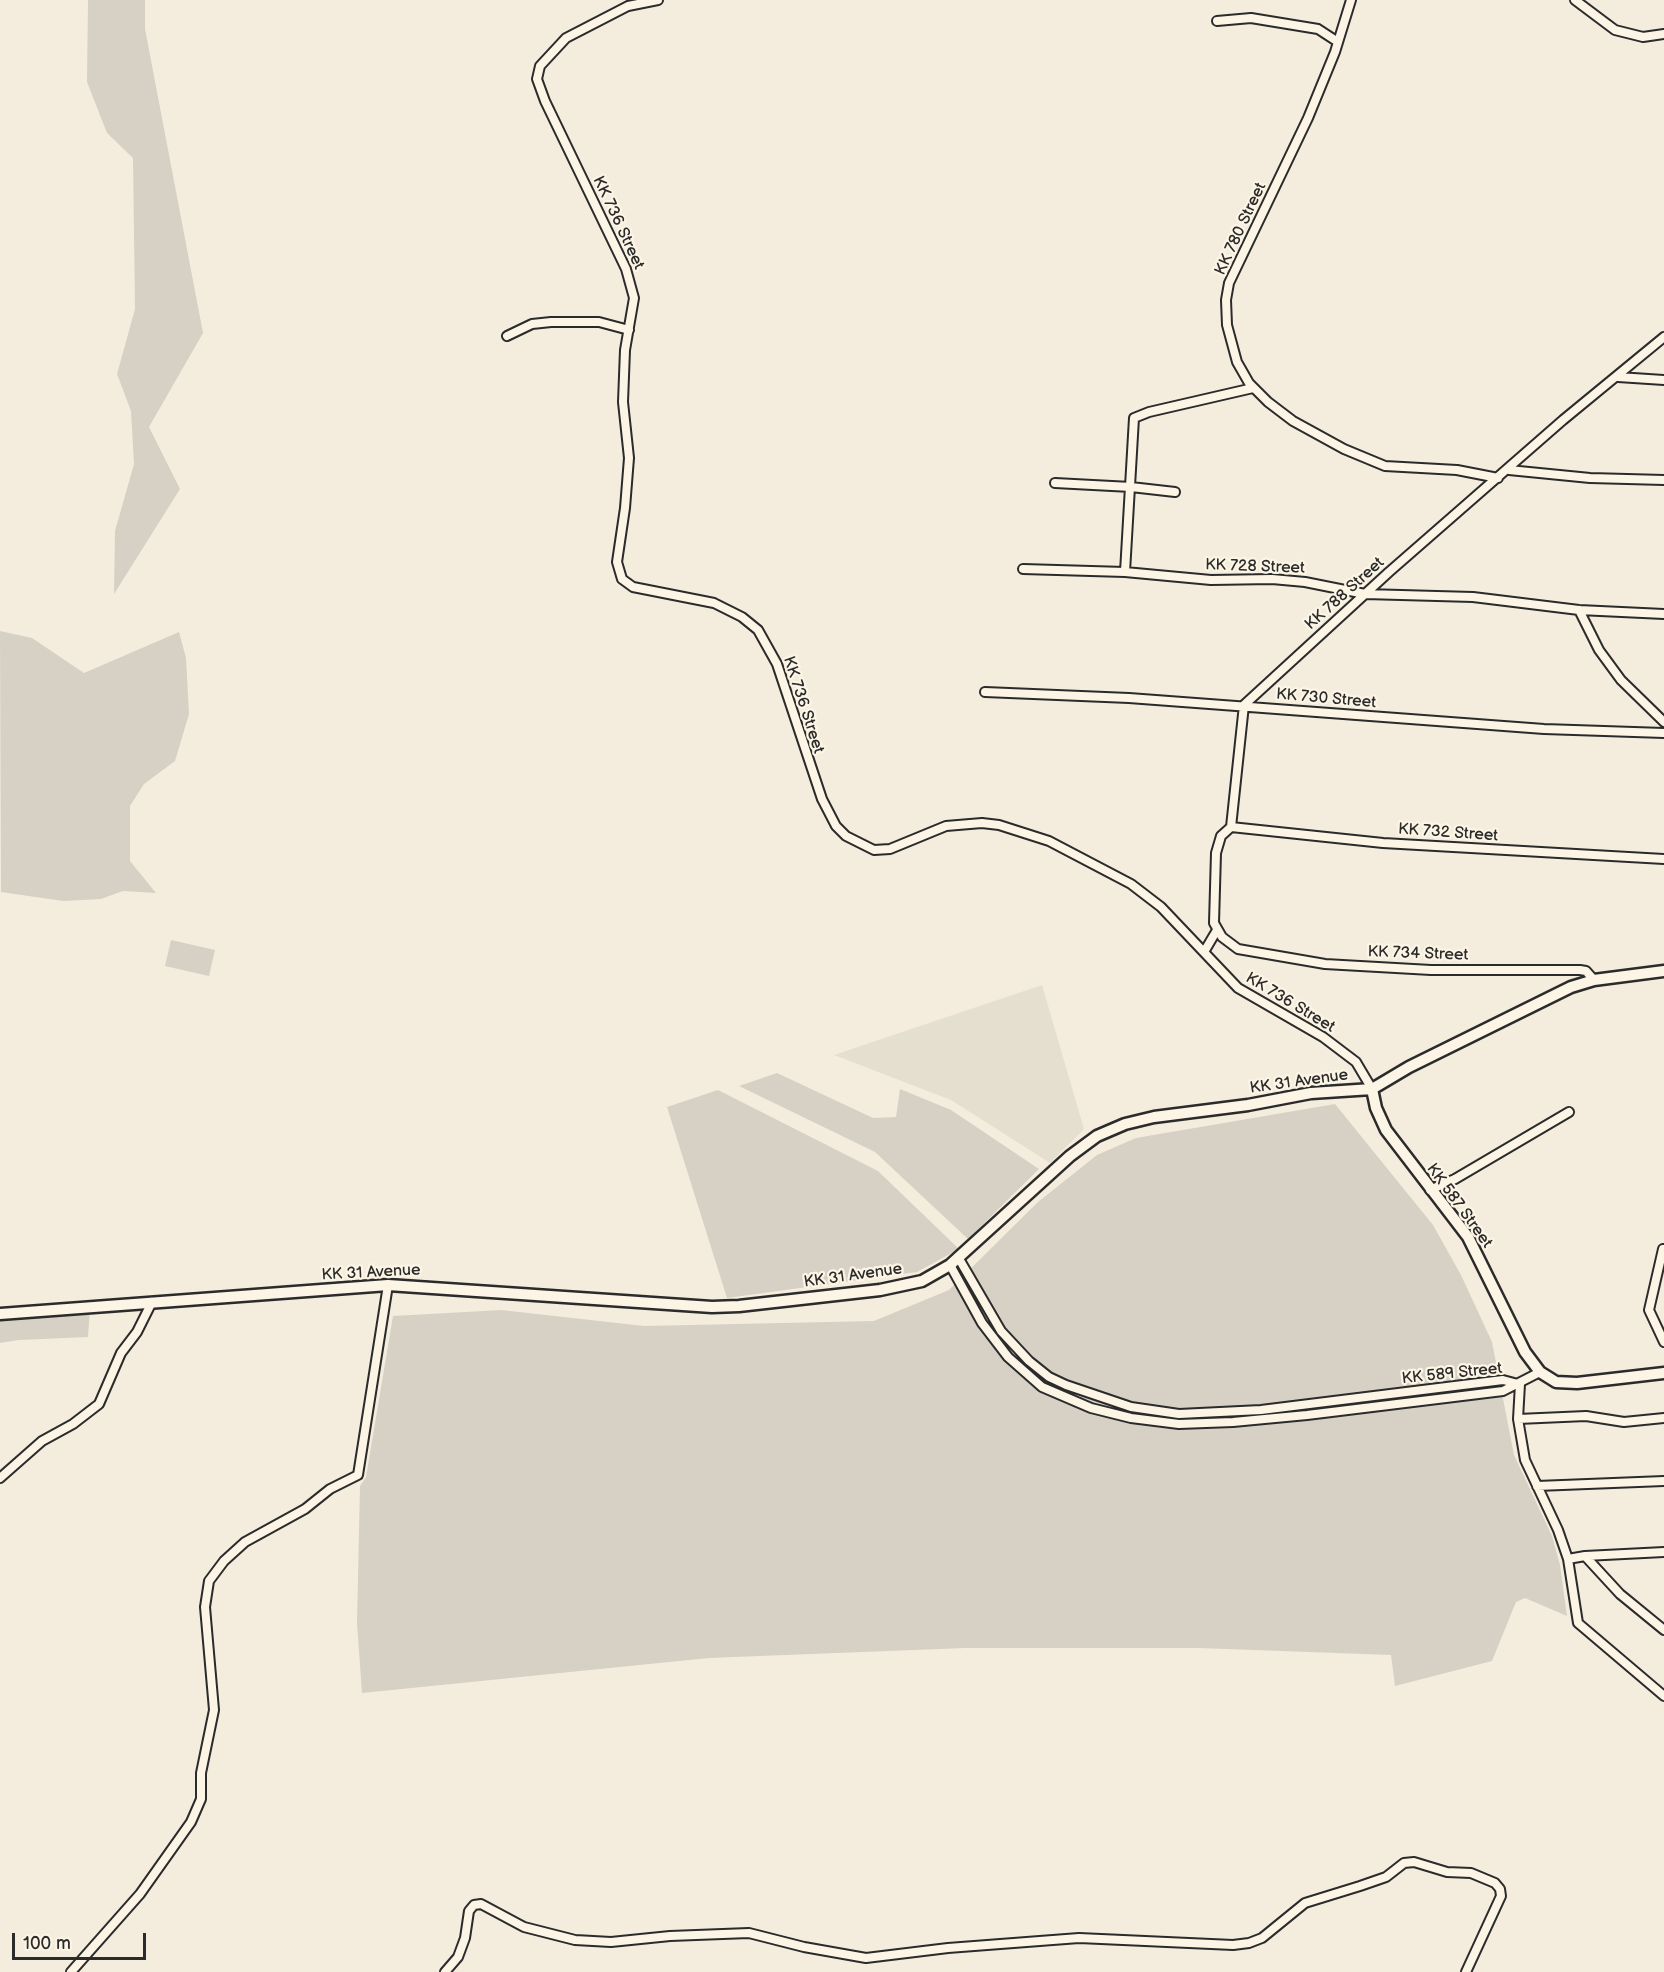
<!DOCTYPE html>
<html>
<head>
<meta charset="utf-8">
<style>
	body { margin:0 }
	#map { position:relative; width:1664px; height:1972px; overflow:hidden; background:#f4edde; font-family:"Balsamiq Sans",sans-serif }
	canvas { display:block }
	.scale { position:absolute; left:12px; top:1933px; width:134px; height:27px; box-sizing:border-box; border:3px solid #2b2b2b; border-top:0; padding-left:8px; font-size:18px; line-height:21px; white-space:nowrap; color:#2b2b2b; -webkit-text-stroke:4px #fcf5e5; paint-order:stroke }
</style>
</head>
<body>
<div id="map">
<canvas width="1664" height="1972"></canvas>
<div class="scale">100 m</div>
</div>
<script>
const context = document.querySelector('canvas').getContext('2d');
context.lineJoin = 'round';
function paint(path, color) {
  context.fillStyle = color;
  context.fill(path, 'evenodd');
}
function toPath(rows) {
  const path = new Path2D();
  for (const r of rows) {
    path.moveTo(r[0], r[1]);
    for (let i = 2; i < r.length; i += 2) path.lineTo(r[i], r[i + 1]);
  }
  return path;
}
function stroke(path, color, width, dash) {
  context.strokeStyle = color;
  context.lineWidth = width;
  context.lineCap = dash ? 'butt' : 'round';
  context.setLineDash(dash || []);
  context.stroke(path);
}
function label(font, color, halo, rows, align = 'center') {
  context.font = font + ' "Balsamiq Sans",sans-serif';
  context.lineWidth = 4.5;
  context.setLineDash([]);
  context.textBaseline = 'middle';
  context.strokeStyle = halo;
  context.fillStyle = color;
  for (const [text, x, y, turn = 0] of rows) {
    context.save();
    context.translate(x, y);
    context.rotate((+turn || 0) * Math.PI / 180);
    context.textAlign = isNaN(turn) ? turn : align;
    if (halo) context.strokeText(text, 0, 0);
    context.fillText(text, 0, 0);
    context.restore();
  }
}
const built = toPath([
	[1042,985,1084,1129,1050,1163,951,1100,834,1055]
]);
const green = toPath([
	[88,0,145,0,145,29,203,333,149,427,180,489,114,594,115,531,134,464,131,411,117,374,135,309,133,158,107,133,87,82],
	[0,631,32,638,84,673,179,632,186,658,189,714,175,761,144,784,130,806,130,861,156,893,123,891,101,899,63,901,1,892],
	[171,940,215,950,209,976,165,966],
	[777,1073,873,1118,896,1117,900,1089,951,1110,1039,1169,968,1239,875,1152,739,1086],
	[718,1090,878,1171,959,1249,917,1272,727,1298,667,1107],
	[1335,1104,1433,1225,1461,1275,1492,1342,1514,1455,1552,1536,1560,1565,1567,1616,1525,1598,1516,1602,1492,1661,1395,1686,1391,1655,1198,1648,965,1648,709,1658,362,1693,357,1623,360,1486,366,1477,393,1316,501,1310,644,1326,874,1321,949,1290,1038,1202,1097,1155,1136,1138],
	[90,1308,88,1337,19,1340,0,1343,0,1317]
]);
const street = toPath([
	[658,0,628,6,566,38,540,66,537,79,545,101,626,269,634,298,625,350,623,402,629,458,625,508,617,562,622,579,633,587,714,603,742,617,758,630,777,664,822,799,836,826,846,836,874,850,890,849,946,826,982,823,999,825,1049,841,1131,884,1161,907,1238,988,1323,1037,1356,1062,1372,1089],
	[1351,0,1335,52,1308,118,1229,283,1226,300,1227,325,1237,362,1249,383,1268,402,1293,421,1344,449,1385,466,1457,470,1498,478],
	[1575,0,1615,30,1643,37,1664,34],
	[1217,21,1251,18,1318,29,1338,42],
	[507,336,532,324,551,322,599,322,629,330],
	[1618,377,1664,380],
	[1509,470,1590,478,1664,480],
	[1055,483,1131,487,1175,492],
	[1023,569,1125,572,1211,580,1272,579,1305,582,1365,594,1473,597,1579,610,1664,614],
	[1125,572,1134,418,1149,412,1253,388],
	[1579,610,1599,650,1621,680,1664,722],
	[985,692,1129,698,1544,729,1664,733],
	[1231,827,1383,843,1664,859],
	[1204,952,1217,930],
	[1594,980,1586,971,1580,970,1431,970,1325,964,1238,949,1222,937,1214,923,1216,853,1221,836,1231,827,1244,705,1389,572,1563,420,1664,337],
	[1430,1190,1455,1179,1569,1112],
	[1663,1249,1649,1310,1664,1342],
	[958,1257,1001,1331,1029,1361,1049,1377,1066,1385,1131,1407,1179,1414,1261,1410,1503,1380,1518,1384],
	[950,1265,982,1323,1008,1357,1042,1387,1091,1408,1131,1418,1179,1424,1233,1422,1307,1415,1503,1391,1540,1372],
	[1520,1384,1518,1419,1525,1460,1558,1530,1568,1559,1578,1623,1664,1696],
	[1518,1419,1586,1416,1624,1422,1664,1418],
	[0,1478,42,1441,73,1424,99,1404,121,1353,137,1332,152,1302],
	[1537,1486,1664,1481],
	[1585,1556,1664,1552],
	[1568,1559,1585,1556,1620,1594,1664,1630],
	[71,1972,140,1894,191,1822,201,1799,201,1773,214,1710,205,1607,209,1581,224,1561,245,1542,305,1509,330,1489,358,1475,388,1285],
	[445,1972,458,1957,465,1938,469,1911,474,1905,481,1904,524,1927,575,1940,611,1942,670,1936,749,1933,804,1947,866,1958,948,1948,1079,1938,1233,1945,1249,1943,1262,1938,1305,1903,1360,1886,1386,1877,1404,1863,1414,1862,1447,1872,1471,1873,1495,1883,1500,1889,1501,1896,1466,1972]
]);
const secondary = toPath([
	[1372,1089,1376,1108,1386,1130,1468,1237,1525,1352,1540,1372,1556,1382,1577,1383,1664,1373],
	[0,1314,388,1285,712,1307,739,1306,880,1290,922,1281,950,1265,1070,1156,1097,1136,1125,1124,1154,1117,1248,1105,1311,1093,1372,1089,1409,1067,1571,987,1594,980,1664,971]
]);
const streetNames = [
	["KK 736 Street",618,223,65],
	["KK 780 Street",1241,229,-65],
	["KK 728 Street",1255,567,2],
	["KK 788 Street",1345,594,-42],
	["KK 730 Street",1326,699,5],
	["KK 736 Street",803,705,72],
	["KK 732 Street",1448,833,4],
	["KK 734 Street",1418,954,2],
	["KK 736 Street",1290,1003,31],
	["KK 31 Avenue",1299,1082,-8],
	["KK 587 Street",1459,1206,54],
	["KK 31 Avenue",371,1273,-3],
	["KK 31 Avenue",853,1276,-8],
	["KK 589 Street",1452,1374,-6]
];
paint(built, '#e5dfd0');
paint(green, '#d6d1c4');
stroke(street, '#2b2b2b', 12);
stroke(secondary, '#2b2b2b', 15);
stroke(street, '#fcf5e5', 8);
stroke(secondary, '#fcf5e5', 10);
label('16px', '#2b2b2b', '#fcf5e5', streetNames);
</script>
</body>
</html>
